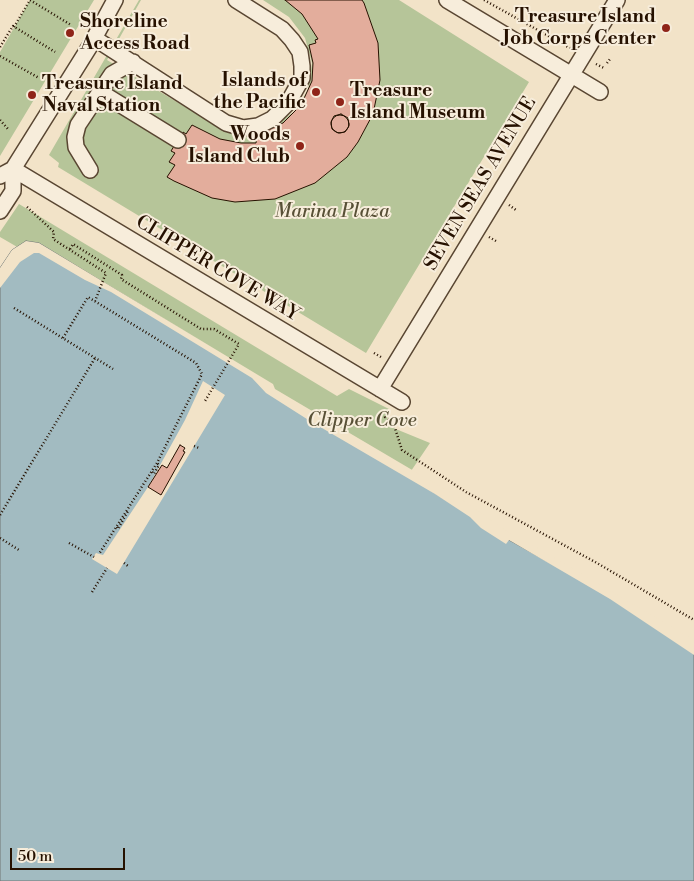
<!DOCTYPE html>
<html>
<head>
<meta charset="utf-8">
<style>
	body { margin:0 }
	#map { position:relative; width:694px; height:881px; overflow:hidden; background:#f2e3c8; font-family:"Libre Bodoni",serif }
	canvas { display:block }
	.scale { position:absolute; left:10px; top:848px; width:115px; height:22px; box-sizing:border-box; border:2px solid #261100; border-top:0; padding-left:6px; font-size:15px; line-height:18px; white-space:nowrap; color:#261100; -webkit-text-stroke:4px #f7eddb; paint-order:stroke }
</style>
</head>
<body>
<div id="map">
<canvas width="694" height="881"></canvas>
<div class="scale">50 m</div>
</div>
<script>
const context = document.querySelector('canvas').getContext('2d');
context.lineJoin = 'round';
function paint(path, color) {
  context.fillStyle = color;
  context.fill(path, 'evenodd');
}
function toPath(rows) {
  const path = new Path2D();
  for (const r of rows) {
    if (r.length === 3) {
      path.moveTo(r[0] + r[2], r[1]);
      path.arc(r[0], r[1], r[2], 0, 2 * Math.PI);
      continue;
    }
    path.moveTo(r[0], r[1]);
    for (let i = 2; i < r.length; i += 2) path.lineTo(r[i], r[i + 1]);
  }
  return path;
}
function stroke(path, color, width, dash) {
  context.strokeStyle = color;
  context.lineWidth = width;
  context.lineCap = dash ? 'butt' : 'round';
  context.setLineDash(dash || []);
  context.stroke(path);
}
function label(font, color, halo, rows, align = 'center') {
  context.font = font + ' "Libre Bodoni",serif';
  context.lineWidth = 4;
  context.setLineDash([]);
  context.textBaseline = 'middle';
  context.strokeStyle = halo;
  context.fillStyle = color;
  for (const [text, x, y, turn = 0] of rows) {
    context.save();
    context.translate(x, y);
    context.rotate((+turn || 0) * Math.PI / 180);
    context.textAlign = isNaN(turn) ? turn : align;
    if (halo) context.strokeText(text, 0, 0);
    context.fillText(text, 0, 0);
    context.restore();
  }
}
const green = toPath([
	[30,0,94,0,0,156,0,52],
	[139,0,141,0,107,60,222,129,266,130,274,126,295,111,308,90,312,63,305,38,289,17,263,0,399,0,529,82,366,353,58,167,59,163,49,155],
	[19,204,337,396,349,389,389,409,386,425,430,443,409,474,0,237,0,232]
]);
const water = toPath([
	[26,241,39,243,270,384,273,390,509,540,694,643,694,881,0,881,0,268,12,250,26,241]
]);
const pier = toPath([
	[26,241,39,243,273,384,275,389,319,415,458,497,512,535,512,539,524,547,529,543,694,640,694,655,610,599,509,540,506,544,481,528,470,517,435,494,310,421,266,393,252,378,111,292,85,280,39,253,34,253,20,262,0,288,0,268,12,250],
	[203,381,225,395,117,574,92,559,96,553,103,555,148,487,185,420]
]);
const building = toPath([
	[285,0,362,0,364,3,378,43,380,80,373,114,358,142,347,157,315,183,275,199,235,202,212,198,174,181,167,177,175,165,169,162,175,153,171,151,183,132,186,134,192,125,220,139,241,143,256,143,257,133,283,123,301,105,312,81,313,63,309,45,316,43,315,40,318,39,302,14,285,0],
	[341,114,348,118,349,126,345,132,338,133,332,129,331,122,334,116,341,114],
	[340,124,9],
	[180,445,185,448,183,451,185,452,161,495,148,487,162,465,167,468,180,445]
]);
const path = toPath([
	[484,0,570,48],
	[14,27,30,0,71,25],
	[0,47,13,26,55,52],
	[0,56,39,78],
	[607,63,610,59],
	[596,64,604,68],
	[0,120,8,129],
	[476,184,485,189],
	[509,205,516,210],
	[27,207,54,232,53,239,106,273,95,301],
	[456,217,464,222],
	[489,237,496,241],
	[70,249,73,244,122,275,121,279,201,329,214,329,239,344,205,401],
	[14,308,113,369],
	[63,338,88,297,196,363,202,374,157,463,99,554],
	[374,353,381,357],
	[389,411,385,417,393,422,402,450,466,492,597,563,694,620],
	[194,446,199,448],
	[152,472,154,474,159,465,157,463],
	[0,515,95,358],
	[117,527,118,529,128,511],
	[0,538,19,550],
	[69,543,94,557],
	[124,563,128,566],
	[92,592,107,568]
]);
const minor = toPath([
	[447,0,600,92],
	[94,38,226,123,243,128,258,126,272,119,288,103,302,78,302,66,300,52,292,40,282,29,236,0],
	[100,92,178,140],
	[13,169,402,402],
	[90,170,76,147,75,137,78,125,112,74,133,62],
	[0,176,13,169,90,46,115,0],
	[0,211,13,191,13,169],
	[380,389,617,0]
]);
const markers = [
	[666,28,5,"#8f2418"],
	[70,33,5,"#8f2418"],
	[316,92,5,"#8f2418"],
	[32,95,5,"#8f2418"],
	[340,102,5,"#8f2418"],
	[300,146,5,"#8f2418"]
];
const poiNames = [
	["Treasure Island",656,17],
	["Job Corps Center",656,39],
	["Shoreline",80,22,"left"],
	["Access Road",80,44,"left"],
	["Islands of",306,81],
	["the Pacific",306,103],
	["Treasure Island",42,84,"left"],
	["Naval Station",42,106,"left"],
	["Treasure",350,91,"left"],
	["Island Museum",350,113,"left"],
	["Woods",290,135],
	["Island Club",290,157]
];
const streetNames = [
	["SEVEN SEAS AVENUE",481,184,-59],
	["CLIPPER COVE WAY",217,269,31]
];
const parkNames = [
	["Marina Plaza",332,212],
	["Clipper Cove",362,421]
];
paint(green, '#b6c599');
paint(water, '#a2bbc1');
stroke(water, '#707774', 1);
paint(pier, '#f2e3c8');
paint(building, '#e3ad9c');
stroke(building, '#261100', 1);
stroke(minor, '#594632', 18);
stroke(path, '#261100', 2.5, [1, 2.5]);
stroke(minor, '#f7eddb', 15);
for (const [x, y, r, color] of markers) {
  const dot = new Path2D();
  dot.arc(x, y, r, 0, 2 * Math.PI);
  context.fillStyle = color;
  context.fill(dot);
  stroke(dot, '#f7eddb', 2);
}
label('bold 19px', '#261100', '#f7eddb', poiNames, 'right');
label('19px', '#261100', '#f7eddb', streetNames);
label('italic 19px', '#585036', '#f7eddb', parkNames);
</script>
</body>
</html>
